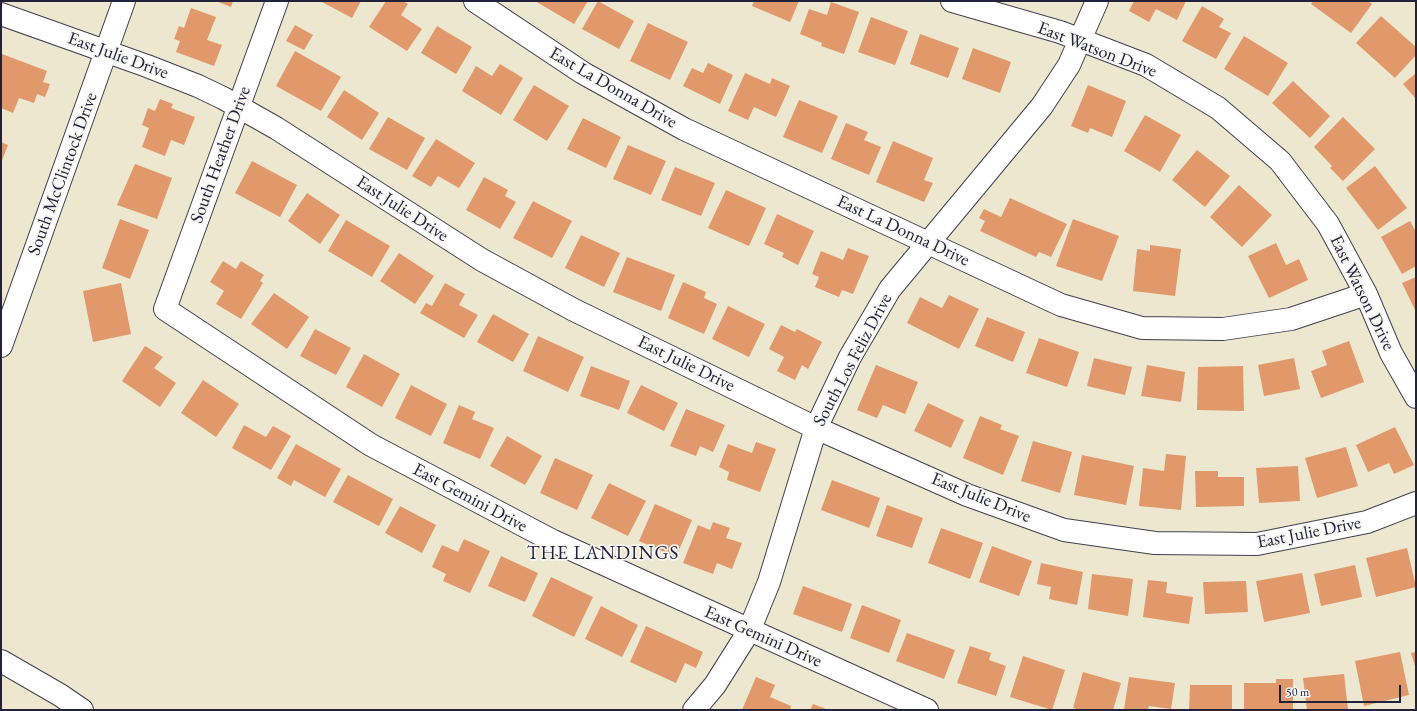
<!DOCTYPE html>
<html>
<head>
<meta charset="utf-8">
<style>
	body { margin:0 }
	#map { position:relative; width:1417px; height:711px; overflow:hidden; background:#ece7ce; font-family:"EB Garamond",serif }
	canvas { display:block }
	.frame { position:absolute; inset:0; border:2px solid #22223b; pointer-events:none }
	.scale { position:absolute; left:1279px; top:685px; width:122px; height:18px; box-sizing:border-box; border:2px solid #22223b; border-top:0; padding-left:5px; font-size:12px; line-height:14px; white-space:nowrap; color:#22223b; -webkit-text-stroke:3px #f6f6f2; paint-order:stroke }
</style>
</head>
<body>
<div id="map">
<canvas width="1417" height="711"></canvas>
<div class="frame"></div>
<div class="scale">50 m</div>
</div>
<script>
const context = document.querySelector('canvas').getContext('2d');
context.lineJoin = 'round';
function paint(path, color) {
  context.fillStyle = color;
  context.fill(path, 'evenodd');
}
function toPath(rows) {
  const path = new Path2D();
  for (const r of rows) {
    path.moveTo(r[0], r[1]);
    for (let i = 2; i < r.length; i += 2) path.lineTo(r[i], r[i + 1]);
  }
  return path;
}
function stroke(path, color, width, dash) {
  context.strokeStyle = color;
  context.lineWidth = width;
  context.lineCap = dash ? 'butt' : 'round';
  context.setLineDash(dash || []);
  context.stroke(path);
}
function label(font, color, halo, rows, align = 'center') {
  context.font = font + ' "EB Garamond",serif';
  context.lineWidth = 3.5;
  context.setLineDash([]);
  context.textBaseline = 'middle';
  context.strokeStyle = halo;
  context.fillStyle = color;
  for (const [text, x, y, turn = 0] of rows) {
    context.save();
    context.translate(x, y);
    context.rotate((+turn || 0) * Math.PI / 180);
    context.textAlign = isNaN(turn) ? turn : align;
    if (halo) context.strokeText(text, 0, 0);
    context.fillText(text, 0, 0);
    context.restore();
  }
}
const building = toPath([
	[216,1,233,1,231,7],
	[320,1,361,1,352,18],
	[386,1,403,1,408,4,401,15,422,29,407,51,369,27],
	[535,1,588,1,574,24],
	[598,1,634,21,619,49,582,29],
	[754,1,799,1,790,22,752,6],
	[1134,1,1186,1,1177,20,1156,9,1149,22,1129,11],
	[1313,1,1368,1,1372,4,1351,33,1311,4],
	[831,2,859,12,844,54,821,46,822,43,800,34,809,9,827,15],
	[1202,6,1224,19,1219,27,1231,33,1216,59,1182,41],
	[191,8,216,17,207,40,222,45,214,66,176,52,180,41,174,39,179,26,184,28],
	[1381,16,1416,47,1416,55,1395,78,1356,43],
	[871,17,908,31,895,65,858,52],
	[648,23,688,42,670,80,630,61],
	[295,25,313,35,304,50,286,41],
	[437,26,472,47,456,74,421,53],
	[920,34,959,48,948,78,910,64],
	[1244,36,1288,63,1268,96,1224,69],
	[973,48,1011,62,1000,93,962,79],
	[295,51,341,77,321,111,276,86],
	[2,54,47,71,43,82,50,84,45,97,37,94,34,103,19,98,13,113,1,108],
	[708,63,733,75,720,104,683,86,692,68,703,73],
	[500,64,523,78,501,115,462,91,476,66,492,76],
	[745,73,770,84,772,78,790,86,776,117,754,107,748,120,728,111],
	[1416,73,1416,99,1403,84],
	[1293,81,1330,116,1310,138,1272,103],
	[534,85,569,106,547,141,513,120],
	[1088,85,1126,101,1112,137,1090,128,1088,133,1071,126],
	[344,90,379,113,362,140,327,117],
	[160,99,173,104,171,108,195,117,184,145,171,140,165,156,142,147,149,128,142,125,148,108,155,111],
	[799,100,838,116,822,153,783,137],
	[1145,115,1181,135,1160,172,1124,151],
	[388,117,425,138,407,170,369,149],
	[1343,117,1375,149,1343,181,1330,168,1332,166,1314,147],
	[583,118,621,137,606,168,567,149],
	[846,123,868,132,864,140,881,147,869,175,831,159],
	[436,139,475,163,459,188,438,176,431,187,412,176],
	[893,141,933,158,924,180,933,183,924,202,876,182],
	[1,142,8,145,1,163],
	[628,145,666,161,651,195,613,179],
	[1197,150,1230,176,1205,207,1172,180],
	[252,161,297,185,280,217,235,193],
	[135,164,172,178,157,219,117,205],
	[1375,166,1407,208,1378,230,1346,188],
	[675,167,715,183,701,216,661,200],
	[484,177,508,190,505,196,516,202,500,229,466,210],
	[1239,185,1272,215,1242,247,1210,217],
	[726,190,766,208,749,246,708,228],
	[307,193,340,215,320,244,288,221],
	[1010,198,1067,224,1051,257,1039,252,1036,257,980,231,985,221,979,218,984,209,1001,217],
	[533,201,572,221,552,258,513,238],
	[777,214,814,231,798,265,782,257,784,253,764,244],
	[120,219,149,230,130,279,102,268],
	[1073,219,1119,236,1102,281,1056,266],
	[346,220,390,246,372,277,328,251],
	[1410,221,1416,232,1416,266,1402,274,1381,237],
	[581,235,620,253,604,287,565,268],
	[1276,243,1286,265,1299,259,1308,280,1269,298,1248,256],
	[1150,245,1181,249,1175,296,1133,291,1137,249,1150,251],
	[848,248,869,256,853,294,842,290,839,297,815,287,819,277,812,274,821,251,843,260],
	[399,253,434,276,415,304,380,281],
	[627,257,675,275,661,311,613,292],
	[223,261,236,269,241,261,264,275,260,281,263,283,241,319,216,304,224,291,210,282],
	[1416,277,1416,312,1402,283],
	[683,282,706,292,704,298,717,304,704,334,668,318],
	[121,283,131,334,93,342,83,291],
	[445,283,465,294,459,305,478,315,464,338,420,313,426,303,432,306],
	[274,293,309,317,287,349,251,324],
	[949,295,979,309,959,349,907,323,920,297,942,308],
	[728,306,765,324,749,357,712,339],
	[493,314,529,334,513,362,477,342],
	[987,317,1025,332,1013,362,975,346],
	[781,325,795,332,797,329,822,342,808,369,802,365,795,380,777,371,784,357,769,349],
	[315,329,351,348,336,375,300,356],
	[538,336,584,357,568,392,523,371],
	[1039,338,1079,352,1067,387,1026,373],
	[1349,341,1364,382,1321,398,1311,371,1327,365,1322,351],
	[145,346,163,357,154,368,176,383,160,407,122,381],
	[364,354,400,374,382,407,346,387],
	[1094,358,1132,367,1125,395,1087,386],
	[1294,358,1300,389,1264,396,1258,365],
	[876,365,918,382,905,414,883,405,877,418,857,410],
	[1147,365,1185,372,1181,402,1141,396],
	[591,366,630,381,619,410,580,396],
	[1243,366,1244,411,1197,410,1198,367],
	[203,380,239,404,216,437,181,413],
	[411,385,447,404,431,436,395,418],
	[641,385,678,403,664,431,627,413],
	[928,403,964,420,951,448,914,431],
	[459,405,475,412,472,419,494,428,480,459,443,443],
	[686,409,725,425,713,452,700,446,696,456,670,446],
	[980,416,1002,425,1000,429,1019,436,1003,475,963,458],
	[244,425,266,437,273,426,291,436,271,470,232,448],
	[1395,427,1414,465,1394,474,1389,463,1368,472,1356,445],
	[507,436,542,456,525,485,490,466],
	[1033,441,1072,452,1060,493,1021,481],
	[756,442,776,449,760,492,727,480,729,472,719,467,728,444,752,453],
	[296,444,341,469,325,497,294,480,291,486,277,478],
	[1346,447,1358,486,1317,498,1305,458],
	[1166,454,1186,456,1181,510,1139,506,1143,468,1164,471],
	[1082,455,1134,466,1126,505,1074,495],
	[555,458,593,475,577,510,540,493],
	[1298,466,1300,501,1259,503,1256,468],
	[1195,471,1218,471,1218,477,1244,477,1244,506,1196,507],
	[348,475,393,499,379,526,333,502],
	[832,480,880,498,869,528,821,510],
	[609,483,646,501,628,536,591,518],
	[655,504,692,520,676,557,639,541],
	[887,505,923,518,912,548,876,536],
	[400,506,436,525,422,553,385,533],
	[713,522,730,528,726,538,742,543,732,569,717,563,713,574,683,563,698,525,710,530],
	[941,528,983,543,970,579,928,563],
	[464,539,490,551,470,593,443,581,446,574,432,567,442,545,458,552],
	[992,546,1032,561,1019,596,979,582],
	[1407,548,1416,587,1376,597,1366,558],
	[501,556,538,573,525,602,488,586],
	[1041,563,1083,572,1077,605,1049,599,1051,587,1037,584],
	[1355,565,1362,597,1321,606,1314,574],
	[1302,573,1310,613,1264,622,1256,581],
	[1092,574,1133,579,1128,616,1088,609],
	[551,577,593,597,574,637,532,616],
	[1148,580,1167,582,1166,593,1193,597,1189,624,1143,617],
	[1246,581,1248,612,1205,614,1203,582],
	[803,586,852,604,842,632,793,614],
	[862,605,901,620,889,653,850,638],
	[601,606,638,625,622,657,585,639],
	[646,626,703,652,696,668,685,663,676,683,630,662],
	[907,633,955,650,944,679,896,661],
	[970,646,991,653,989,660,1006,666,996,696,957,683],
	[1400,652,1409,695,1364,706,1355,661],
	[1416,652,1416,669,1411,653],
	[1023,656,1065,670,1052,710,1010,697],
	[1083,672,1121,683,1113,710,1080,710,1073,708],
	[1344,674,1348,709,1307,710,1303,678],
	[756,677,775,685,770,697,791,706,790,710,742,710],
	[1129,677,1175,683,1171,709,1149,706,1148,710,1124,710],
	[1276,679,1293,679,1293,710,1244,710,1244,683,1276,683],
	[1190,685,1232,685,1232,710,1189,710],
	[813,704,829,710,810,710]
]);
const minor = toPath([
	[277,1,165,309,371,445,553,541,927,710],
	[475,1,583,73,684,129,1061,305,1142,328,1223,329,1291,319,1366,294],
	[952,1,1060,32,1146,65,1218,108,1280,161,1328,224,1366,294,1391,353,1416,397],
	[1,14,147,66,198,86,223,98,276,128,482,260,574,310,816,428,967,495,1064,530,1155,543,1257,544,1367,522,1416,503],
	[1,661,60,695,82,710],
	[694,710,715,685,749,631,769,582,816,428,850,357,890,289,1042,106,1069,65,1097,1]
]);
const major = toPath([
	[1,346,124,1]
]);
const streetNames = [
	["East Watson Drive",1097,50,21],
	["East Julie Drive",118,56,20],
	["East La Donna Drive",613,88,30],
	["South Heather Drive",221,155,-70],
	["South McClintock Drive",63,174,-70],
	["East Julie Drive",402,209,33],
	["East La Donna Drive",903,231,25],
	["East Watson Drive",1362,293,64],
	["South Los Feliz Drive",853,360,-62],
	["East Julie Drive",686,364,26],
	["East Gemini Drive",470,498,28],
	["East Julie Drive",981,498,22],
	["East Julie Drive",1309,533,-11],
	["East Gemini Drive",763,637,24]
];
const neighbourhoodNames = [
	["THE LANDINGS",603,554]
];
paint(building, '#e1996c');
stroke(minor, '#404051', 24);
stroke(major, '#404051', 24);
stroke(minor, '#fff', 22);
stroke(major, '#fff', 22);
label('18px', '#22223b', '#f6f6f2', streetNames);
context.letterSpacing = '1px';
label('19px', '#22223b', '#f6f6f2', neighbourhoodNames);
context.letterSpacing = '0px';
</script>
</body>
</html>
